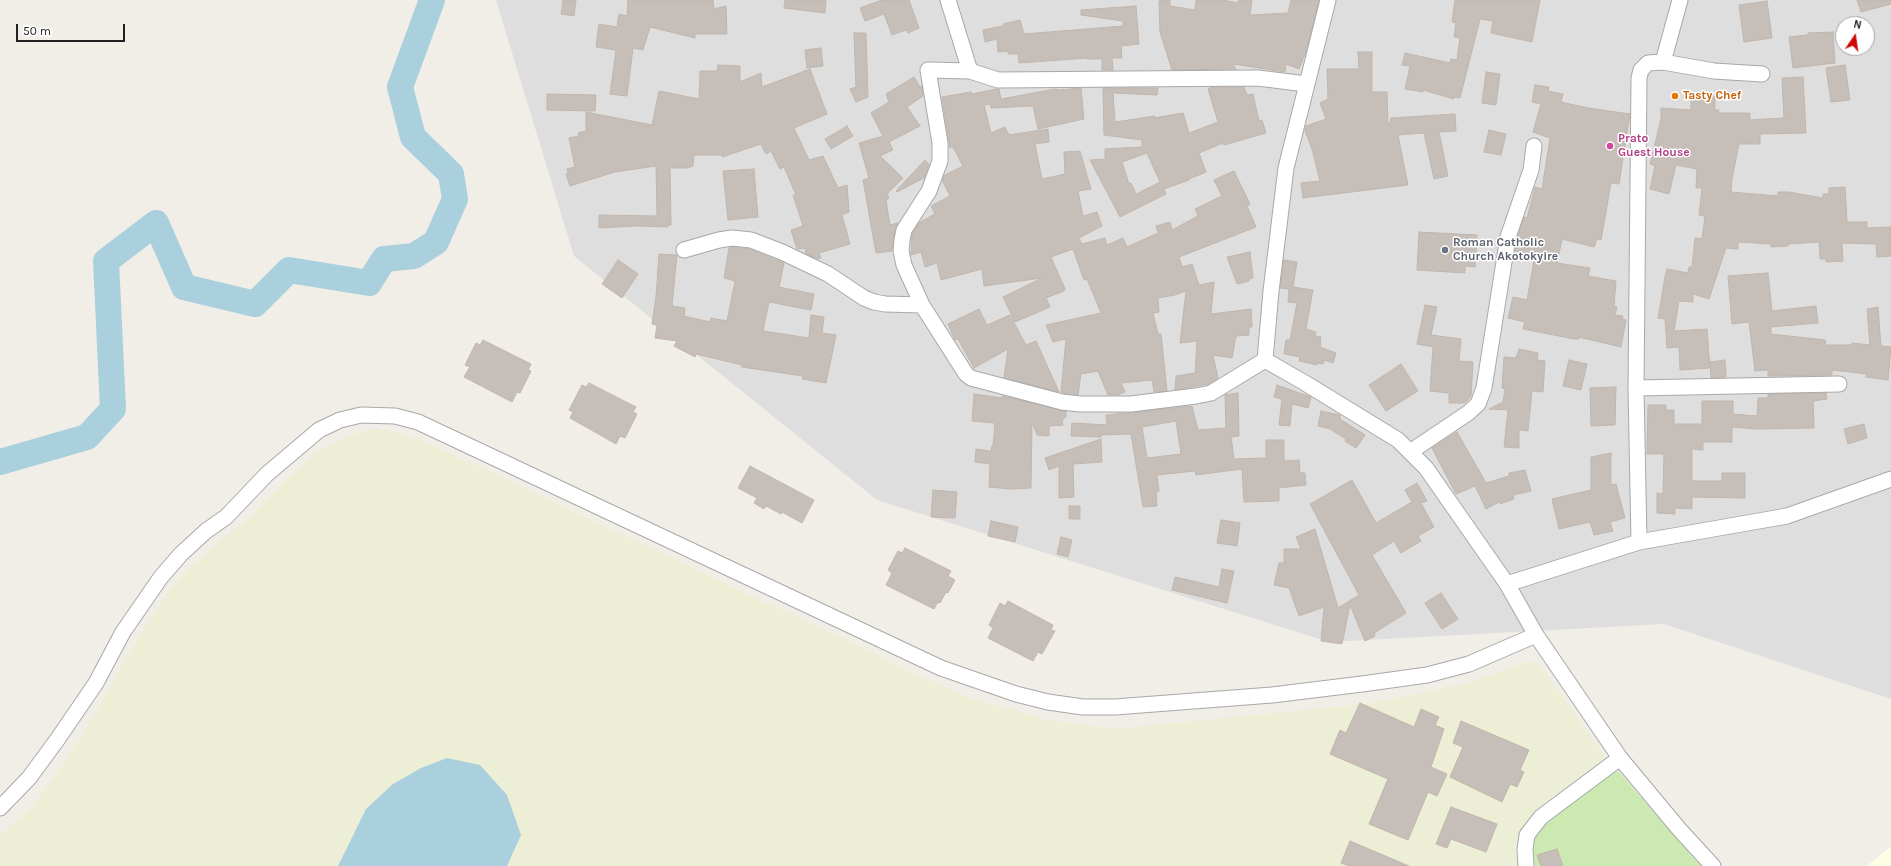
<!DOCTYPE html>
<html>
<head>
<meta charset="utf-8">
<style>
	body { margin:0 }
	#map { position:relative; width:1891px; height:866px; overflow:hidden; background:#f1eee8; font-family:Karla,sans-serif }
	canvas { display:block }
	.north { position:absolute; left:1835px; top:16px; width:40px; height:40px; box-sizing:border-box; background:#fff; border:1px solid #a6a6a6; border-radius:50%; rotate:13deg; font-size:11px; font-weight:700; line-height:16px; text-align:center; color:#212121 }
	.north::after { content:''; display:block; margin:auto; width:14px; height:18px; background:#cc0b07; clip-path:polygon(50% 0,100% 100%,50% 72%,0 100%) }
	.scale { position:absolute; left:16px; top:24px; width:109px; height:18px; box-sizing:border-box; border:2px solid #212121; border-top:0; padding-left:5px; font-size:12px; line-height:14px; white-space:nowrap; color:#212121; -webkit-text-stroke:3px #fff; paint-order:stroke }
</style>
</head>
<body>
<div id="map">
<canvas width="1891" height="866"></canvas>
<div class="north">N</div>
<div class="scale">50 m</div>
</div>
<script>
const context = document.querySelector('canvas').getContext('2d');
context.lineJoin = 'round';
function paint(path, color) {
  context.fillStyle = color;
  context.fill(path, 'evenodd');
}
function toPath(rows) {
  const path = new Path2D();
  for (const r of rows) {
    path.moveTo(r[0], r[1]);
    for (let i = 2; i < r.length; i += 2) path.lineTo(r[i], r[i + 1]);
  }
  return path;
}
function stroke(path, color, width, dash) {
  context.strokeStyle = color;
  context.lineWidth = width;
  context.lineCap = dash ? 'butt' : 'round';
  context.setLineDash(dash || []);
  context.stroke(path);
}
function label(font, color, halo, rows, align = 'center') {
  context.font = font + ' Karla,sans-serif';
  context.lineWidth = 3;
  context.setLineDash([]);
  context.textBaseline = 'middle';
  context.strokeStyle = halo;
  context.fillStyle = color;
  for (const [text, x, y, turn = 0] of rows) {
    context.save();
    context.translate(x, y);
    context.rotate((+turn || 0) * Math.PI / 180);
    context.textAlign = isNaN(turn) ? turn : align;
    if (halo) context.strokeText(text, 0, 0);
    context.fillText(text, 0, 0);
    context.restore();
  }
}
const residential = toPath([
	[496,0,1891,0,1891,699,1664,624,1329,642,877,500,574,256],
	[1843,24,1867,24,1867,48,1843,48]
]);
const education = toPath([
	[1891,846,1891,866,1867,866]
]);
const farmland = toPath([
	[383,429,431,444,811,624,840,636,917,675,971,698,1044,719,1113,729,1372,703,1464,684,1528,662,1538,662,1613,768,1535,820,1515,842,1518,866,507,866,507,864,421,768,393,784,366,809,338,866,0,866,0,834,28,811,58,773,95,714,138,638,169,592,192,565,251,516,284,482,313,455,342,438,367,430]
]);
const grass = toPath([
	[1618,771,1701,866,1531,866,1530,857,1537,832,1599,779]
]);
const water = toPath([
	[447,758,480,765,507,795,521,835,507,866,338,866,366,809,393,784,421,768]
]);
const river = toPath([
	[0,462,87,437,113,409,106,261,156,223,184,287,255,304,289,270,369,283,384,259,414,256,436,242,455,199,451,174,413,137,400,87,432,0]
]);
const building = toPath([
	[563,0,576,0,574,16,561,14,563,0],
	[628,0,713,0,714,9,726,6,727,34,695,34,695,38,650,27,643,50,633,48,627,96,610,94,616,50,596,47,599,24,617,27,619,14,627,16,628,0],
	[785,0,826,0,825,13,784,8,785,0],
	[882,0,909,0,919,28,908,33,906,30,892,35,884,14,865,21,860,8,882,0],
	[1170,0,1170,6,1195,10,1196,0,1223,0,1238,3,1239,0,1252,0,1250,15,1288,13,1291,0,1319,0,1306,52,1299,69,1286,64,1285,72,1233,64,1236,69,1172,70,1160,32,1159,1,1170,0],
	[1455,0,1540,0,1532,42,1491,33,1493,21,1480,19,1460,98,1453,97,1454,99,1423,90,1423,92,1405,89,1410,66,1402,65,1405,53,1450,63,1451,59,1457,60,1460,38,1454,37,1456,23,1452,22,1455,0],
	[1857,0,1891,0,1891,4,1861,12,1857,0],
	[1767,1,1772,38,1744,42,1739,5,1767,1],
	[1136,6,1139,44,1121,46,1122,58,1112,58,1113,70,1102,70,1102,59,1087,59,1087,58,1019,63,1018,54,1008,54,1008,51,998,52,997,39,985,42,983,30,1003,26,1003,24,1020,20,1024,34,1123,26,1123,21,1081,15,1081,10,1136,6],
	[1833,32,1835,63,1793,68,1789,37,1808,35,1808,33,1833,32],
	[854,33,866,33,868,97,856,102,850,89,856,87,854,33],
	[821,48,823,66,807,68,805,50,821,48],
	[1358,52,1372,52,1372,92,1387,92,1388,123,1390,123,1391,118,1455,114,1456,131,1439,132,1448,176,1434,179,1424,133,1398,135,1408,185,1303,198,1301,183,1320,181,1312,149,1305,131,1306,126,1326,119,1320,103,1328,99,1327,69,1359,69,1358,52],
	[718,65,740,66,740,82,761,73,762,87,810,69,827,114,794,128,809,160,823,156,838,188,847,185,849,212,842,215,850,244,819,253,821,258,817,259,806,254,805,248,797,249,791,230,803,226,793,195,796,195,784,167,780,169,771,151,766,154,761,144,722,157,722,155,694,155,693,166,688,168,670,168,671,225,668,225,668,227,635,226,599,228,599,215,657,216,656,166,615,172,570,186,566,174,568,174,567,169,575,167,569,138,579,136,578,133,586,131,586,112,652,125,659,91,699,99,700,71,717,71,718,65],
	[1845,65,1850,100,1831,102,1826,68,1845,65],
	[1486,72,1500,74,1496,105,1482,103,1486,72],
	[914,77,920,87,922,86,923,96,907,107,920,126,889,142,893,150,880,156,903,178,887,194,889,198,886,200,890,225,898,223,895,228,892,251,876,253,863,180,869,178,859,143,883,136,871,113,889,102,886,94,914,77],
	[1803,77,1806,133,1760,134,1760,144,1739,144,1732,179,1731,192,1778,196,1778,192,1789,192,1823,198,1823,194,1829,194,1829,188,1845,187,1847,222,1867,222,1867,228,1891,227,1891,256,1877,257,1876,244,1842,243,1843,261,1826,262,1826,259,1820,259,1819,242,1788,244,1788,246,1771,247,1771,244,1738,242,1738,249,1726,248,1709,299,1693,294,1693,302,1679,301,1674,331,1707,329,1710,368,1680,370,1679,347,1667,348,1665,319,1658,318,1665,277,1667,269,1688,273,1689,267,1692,267,1695,238,1702,239,1705,216,1699,215,1702,188,1696,188,1697,169,1676,165,1669,194,1650,189,1655,166,1650,164,1661,119,1661,108,1691,110,1691,96,1715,96,1715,110,1719,110,1718,113,1750,113,1750,120,1784,118,1782,78,1803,77],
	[1535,85,1549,87,1548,91,1563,94,1561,102,1588,108,1630,114,1619,184,1611,183,1601,240,1597,239,1594,247,1562,239,1557,263,1590,268,1588,276,1616,281,1614,306,1617,307,1615,315,1623,316,1622,319,1626,320,1621,347,1579,337,1579,339,1574,339,1523,329,1525,322,1508,318,1513,297,1527,300,1535,255,1515,251,1517,239,1524,217,1527,218,1535,187,1542,189,1550,138,1533,132,1541,104,1532,102,1535,85],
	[1212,87,1244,87,1247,95,1253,94,1259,121,1262,120,1266,133,1224,145,1223,143,1199,153,1206,172,1189,179,1189,180,1164,189,1166,194,1120,217,1090,160,1105,159,1105,149,1142,147,1142,140,1104,135,1103,88,1158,88,1157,95,1113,93,1115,122,1155,116,1154,118,1183,113,1189,133,1218,122,1208,89,1212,87],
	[1147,153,1160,182,1136,194,1131,183,1129,184,1122,162,1147,153],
	[1081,88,1084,119,1038,129,1033,106,991,108,990,104,984,105,991,133,1005,127,1009,135,1048,129,1049,142,1035,144,1042,179,1065,174,1064,152,1080,151,1091,189,1078,191,1083,216,1097,212,1102,226,1079,238,1082,244,1105,238,1107,245,1123,238,1127,247,1158,233,1156,226,1170,222,1172,230,1198,216,1195,209,1222,196,1214,180,1234,171,1250,204,1247,206,1256,227,1179,257,1182,267,1192,264,1199,285,1214,282,1211,314,1251,309,1252,327,1249,327,1249,335,1236,336,1232,358,1213,355,1218,378,1208,384,1175,390,1176,376,1195,373,1197,341,1180,343,1186,291,1175,295,1158,298,1159,312,1153,313,1158,334,1161,334,1167,391,1154,392,1152,380,1121,383,1125,392,1118,395,1108,395,1098,371,1081,374,1078,395,1064,393,1061,392,1066,339,1053,342,1046,325,1101,313,1087,279,1084,280,1073,249,1051,257,1065,289,1064,291,1046,298,1050,307,1015,322,1003,297,1042,278,984,286,982,269,941,280,937,263,925,267,921,252,911,255,912,233,920,222,935,214,931,206,950,196,942,180,945,175,963,166,953,147,950,148,942,97,971,92,972,94,996,89,999,89,1001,99,1055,89,1059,90,1081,88],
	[547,94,596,95,595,111,547,110,547,94],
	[847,126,853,136,831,149,825,139,847,126],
	[1489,130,1506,134,1501,155,1484,152,1489,130],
	[925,160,929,164,924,178,897,192,896,191,925,160],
	[754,169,758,217,728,220,723,171,754,169],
	[1419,232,1477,235,1475,267,1465,266,1465,273,1417,270,1419,232],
	[732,247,749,249,784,263,779,287,814,294,811,310,769,302,763,331,809,338,811,315,824,317,822,333,836,335,826,383,802,379,803,376,742,367,742,365,696,354,695,357,674,346,677,341,655,338,657,325,652,324,656,297,659,254,677,255,672,306,685,308,684,316,710,322,711,318,727,321,735,281,724,278,729,248,732,247],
	[1250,252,1253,278,1249,279,1249,281,1237,284,1227,257,1250,252],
	[618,260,638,274,622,298,602,284,618,260],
	[1284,260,1297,262,1293,287,1313,290,1306,329,1316,332,1315,336,1321,337,1320,347,1336,353,1333,363,1324,360,1323,364,1317,363,1317,365,1299,361,1300,357,1284,354,1286,340,1290,340,1297,303,1288,302,1289,289,1280,288,1284,260],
	[1768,273,1772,311,1816,306,1818,323,1771,327,1771,334,1825,340,1826,345,1852,345,1852,343,1870,345,1867,309,1878,307,1881,346,1891,347,1888,380,1866,377,1867,374,1832,370,1832,375,1768,376,1768,370,1755,371,1749,322,1732,324,1728,276,1768,273],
	[1425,305,1437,307,1431,335,1461,339,1459,361,1473,362,1471,396,1465,403,1449,403,1449,393,1430,391,1433,347,1417,344,1425,305],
	[979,309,987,325,1010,315,1026,345,1036,341,1059,392,1004,378,1008,349,974,368,958,339,955,340,948,324,979,309],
	[483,340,531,364,528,370,531,371,520,393,517,392,512,402,464,377,470,367,465,365,476,343,480,345,483,340],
	[1519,349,1538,353,1537,360,1545,361,1543,392,1532,391,1528,431,1519,430,1519,448,1504,447,1508,410,1489,409,1503,402,1505,389,1502,388,1504,357,1516,358,1519,349],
	[1569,360,1587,364,1581,390,1563,386,1569,360],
	[1725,360,1726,377,1711,378,1710,362,1725,360],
	[1401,364,1418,391,1386,411,1369,385,1401,364],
	[589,383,636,407,633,412,637,414,625,438,620,436,616,444,570,418,573,412,569,410,582,385,586,387,589,383],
	[1277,385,1311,397,1308,408,1292,404,1290,426,1279,425,1282,399,1274,397,1277,385],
	[1616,387,1615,425,1591,426,1590,388,1616,387],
	[1238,393,1239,436,1231,437,1234,459,1266,458,1266,440,1284,440,1284,461,1299,460,1300,473,1305,473,1306,485,1279,488,1279,501,1244,502,1242,469,1196,475,1195,471,1157,475,1159,491,1156,492,1157,506,1143,507,1131,434,1101,435,1101,437,1071,436,1072,423,1107,425,1106,415,1192,406,1198,430,1226,428,1225,395,1238,393],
	[1176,421,1181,454,1147,458,1142,427,1176,421],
	[1826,393,1827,399,1813,401,1814,428,1757,429,1732,427,1732,442,1703,442,1703,450,1692,449,1692,481,1722,481,1722,473,1745,473,1745,498,1692,497,1692,509,1675,508,1675,514,1657,513,1657,493,1663,494,1664,454,1647,454,1648,405,1666,405,1666,410,1674,410,1674,424,1702,424,1702,401,1733,401,1733,414,1757,416,1758,398,1768,398,1768,394,1826,393],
	[974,394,1002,398,1002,396,1066,411,1066,417,1062,420,1063,425,1049,426,1049,436,1037,435,1032,422,1031,488,1011,489,989,487,990,464,975,462,976,449,991,451,992,446,993,446,995,423,972,421,974,394],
	[1321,411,1340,415,1340,419,1365,435,1356,448,1345,441,1346,439,1330,429,1318,426,1321,411],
	[1864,424,1867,438,1848,444,1844,429,1864,424],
	[1457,432,1486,483,1509,476,1509,473,1525,470,1531,491,1513,495,1514,499,1500,504,1499,502,1486,509,1475,486,1456,494,1432,448,1457,432],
	[1101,439,1102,462,1073,464,1074,497,1059,498,1059,466,1049,470,1045,458,1101,439],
	[1611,453,1611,485,1616,484,1625,518,1610,522,1613,531,1594,535,1590,522,1559,529,1552,499,1591,490,1591,457,1611,453],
	[750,466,814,500,802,523,782,512,781,514,766,506,764,509,754,503,757,498,738,488,750,466],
	[1352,480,1376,523,1412,502,1405,490,1417,483,1427,501,1421,503,1434,527,1418,536,1421,541,1401,553,1394,541,1372,555,1406,613,1374,633,1375,636,1365,641,1350,605,1342,644,1321,641,1324,607,1299,616,1289,588,1274,585,1279,563,1284,563,1284,549,1301,549,1296,537,1315,529,1338,608,1359,595,1310,504,1352,480],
	[933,490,957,492,955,518,931,517,933,490],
	[1069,506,1080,506,1080,519,1069,519,1069,506],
	[1221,520,1240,523,1237,546,1217,543,1221,520],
	[991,521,1018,527,1015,542,988,536,991,521],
	[1061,537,1072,540,1068,557,1057,554,1061,537],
	[905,548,951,571,948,576,955,580,948,593,946,592,940,603,938,602,934,609,886,585,892,573,888,570,898,551,902,553,905,548],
	[1222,569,1234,571,1227,603,1172,590,1175,577,1219,587,1222,569],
	[1441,593,1458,619,1442,629,1425,603,1441,593],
	[1008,601,1053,625,1051,630,1055,631,1042,654,1038,652,1033,661,988,638,993,628,989,625,1000,603,1005,606,1008,601],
	[1360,703,1414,727,1421,709,1439,717,1435,725,1444,729,1431,767,1447,774,1437,796,1428,792,1408,840,1369,824,1388,779,1330,754,1340,730,1346,733,1360,703],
	[1461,721,1529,750,1520,770,1524,772,1517,787,1510,784,1502,802,1450,777,1463,747,1453,743,1461,721],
	[1451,807,1497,824,1486,852,1451,839,1447,848,1436,844,1451,807],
	[1350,841,1409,866,1349,866,1341,863,1350,841],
	[1557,849,1563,866,1541,866,1537,855,1557,849]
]);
const minor = toPath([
	[948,0,970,71],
	[1663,62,1714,71,1762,74],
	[684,250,719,240,732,238,751,240,782,252,828,274,864,298,874,302,885,304,922,305],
	[1265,360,1211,393,1196,396,1131,404,1080,404,1062,402,971,378,966,374,922,305,904,265,901,251,902,240,904,230,929,191,940,161,940,143,928,70,970,71,998,80,1258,78,1306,84],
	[1265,360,1305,383,1398,440,1426,468,1507,584,1536,635,1620,758,1679,829,1713,866],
	[1265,360,1271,291,1286,168,1328,0],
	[1636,388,1839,384],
	[1410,452,1468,413,1478,404,1484,388,1508,237,1531,170,1534,146],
	[1639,542,1787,516,1891,479],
	[1507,584,1639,542,1636,388,1639,78,1641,70,1648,63,1663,62,1680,0],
	[0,808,29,778,57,740,96,683,123,632,161,577,181,554,206,531,226,517,267,474,319,430,340,420,361,415,395,416,418,422,941,668,1016,694,1048,702,1083,707,1115,707,1272,695,1362,684,1427,675,1469,664,1536,635],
	[1526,866,1525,849,1527,835,1541,817,1620,758]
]);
const markers = [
	[1675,96,4,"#e8710a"],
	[1610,146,4,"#d1479c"],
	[1445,250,4,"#6b7280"]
];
const foodNames = [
	["Tasty Chef",1683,96]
];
const hotelNames = [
	["Prato",1618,139],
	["Guest House",1618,153]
];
const worshipNames = [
	["Roman Catholic",1453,243],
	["Church Akotokyire",1453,257]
];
paint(residential, '#dfdede');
paint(education, '#fefee4');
paint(farmland, '#ecefd5');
paint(grass, '#cbe9b1');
paint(water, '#abd0dd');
stroke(river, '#abd0dd', 26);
paint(building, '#c6beb8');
stroke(building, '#c3b6ab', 1);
stroke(minor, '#a8a8a8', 17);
stroke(minor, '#fff', 15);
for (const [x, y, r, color] of markers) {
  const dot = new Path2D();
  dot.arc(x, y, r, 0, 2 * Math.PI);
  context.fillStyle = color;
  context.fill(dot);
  stroke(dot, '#fff', 1.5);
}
label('bold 12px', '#c56008', '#fff', foodNames, 'left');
label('bold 12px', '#b23c85', '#fff', hotelNames, 'left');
label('bold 12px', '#5b616d', '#fff', worshipNames, 'left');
</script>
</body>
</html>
